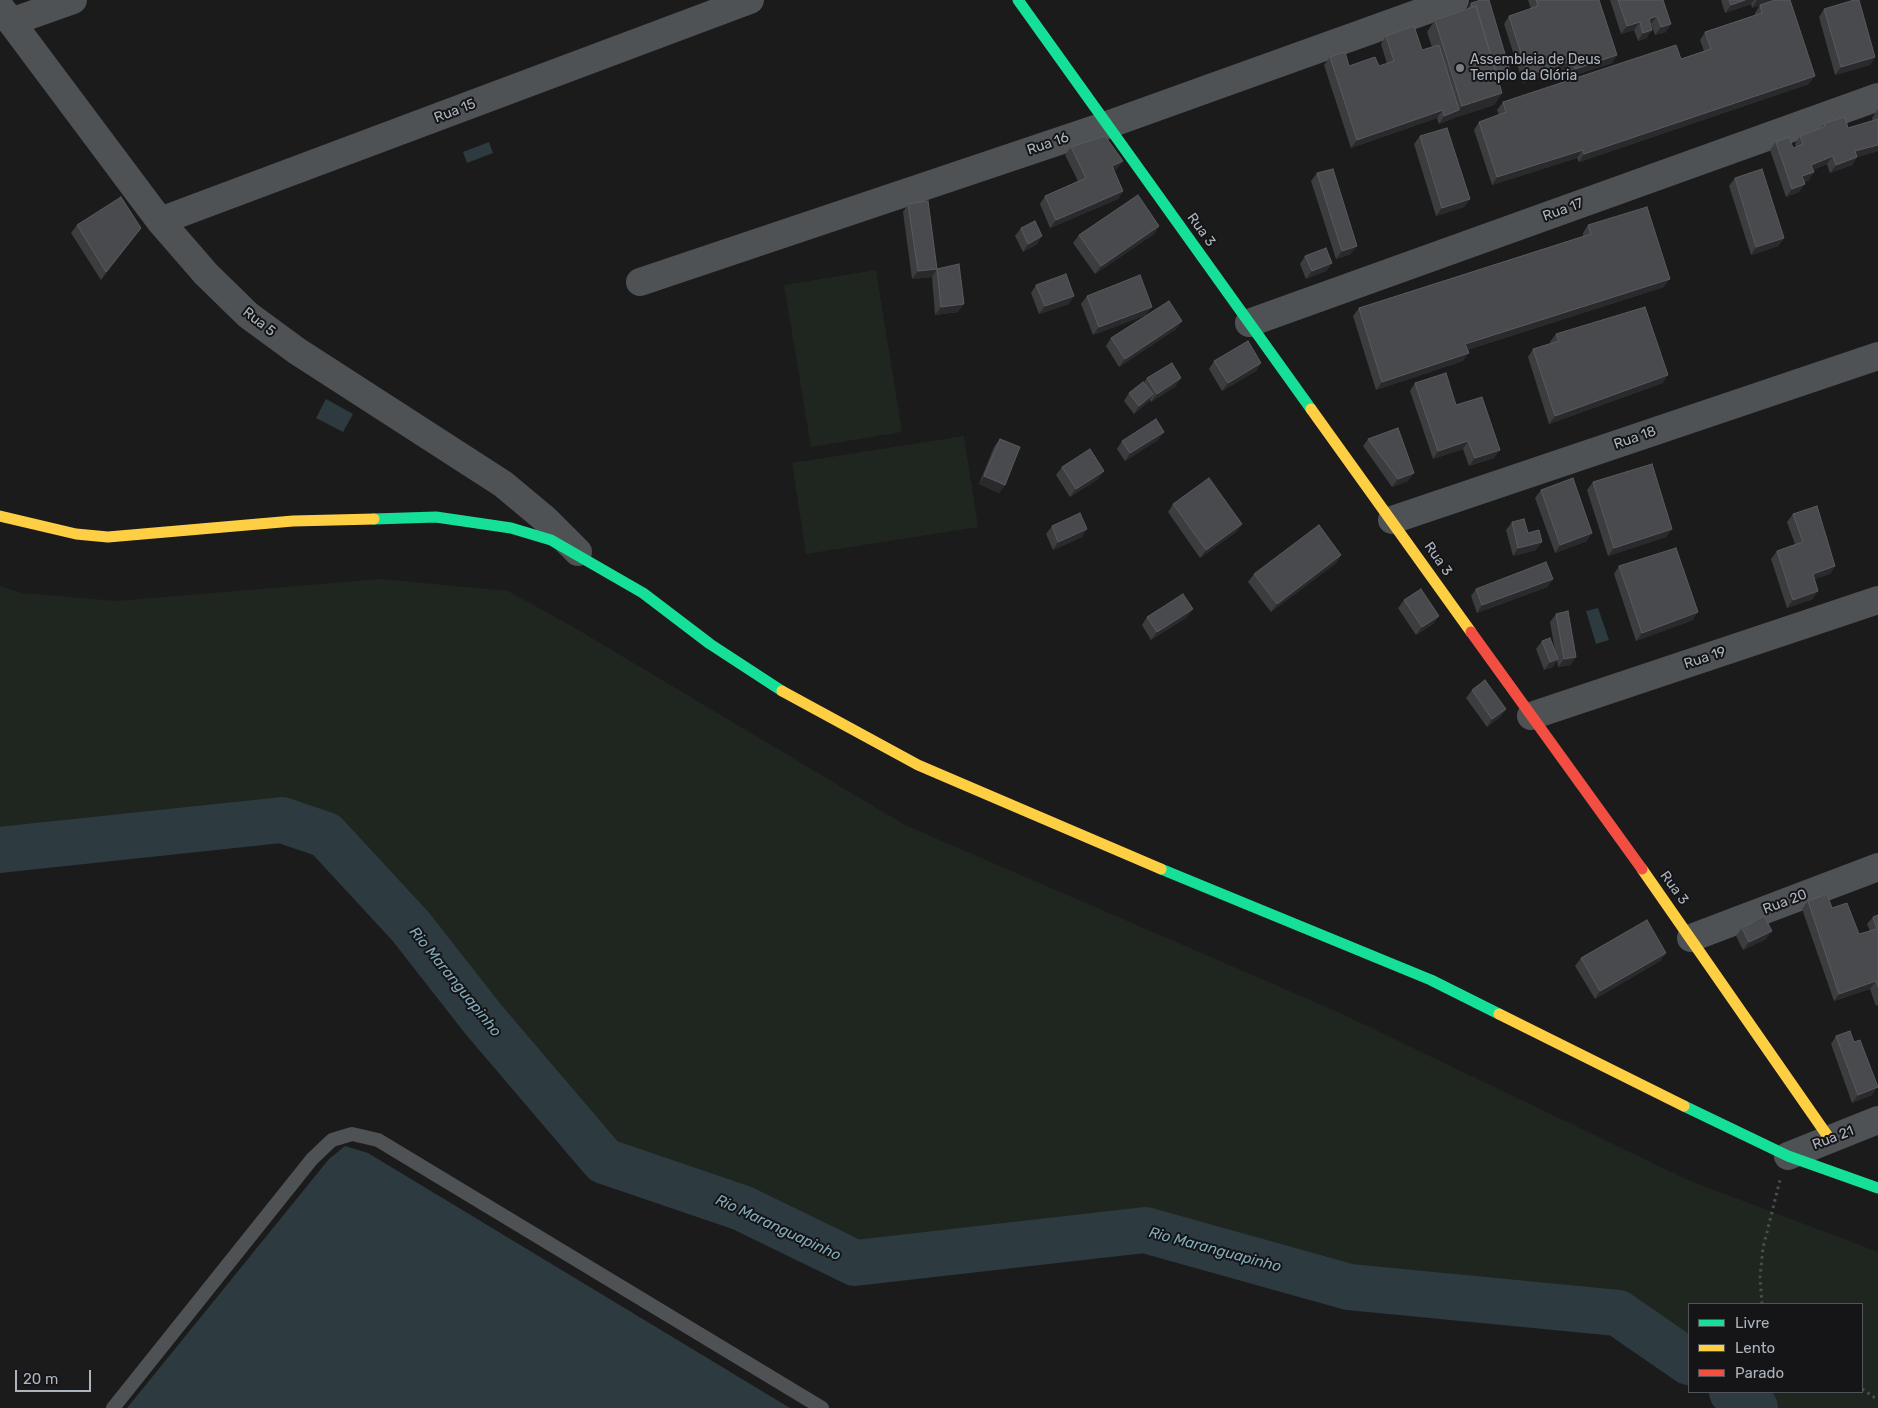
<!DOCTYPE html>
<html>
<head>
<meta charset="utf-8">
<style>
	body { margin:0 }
	#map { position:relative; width:1878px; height:1408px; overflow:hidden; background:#1b1b1c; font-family:Rubik,sans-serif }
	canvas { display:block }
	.legend { position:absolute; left:1688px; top:1303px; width:175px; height:90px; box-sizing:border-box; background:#151518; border:1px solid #51555a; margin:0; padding:6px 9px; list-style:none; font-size:15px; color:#acb5bd }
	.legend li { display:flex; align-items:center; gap:10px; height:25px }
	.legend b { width:25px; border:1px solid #51555a }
	.scale { position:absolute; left:15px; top:1370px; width:76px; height:22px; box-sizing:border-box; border:2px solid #acb5bd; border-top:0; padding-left:6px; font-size:15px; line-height:18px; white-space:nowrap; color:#acb5bd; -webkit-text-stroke:4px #151518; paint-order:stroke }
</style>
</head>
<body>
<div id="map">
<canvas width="1878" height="1408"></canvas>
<ul class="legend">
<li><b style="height:6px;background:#16e098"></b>Livre</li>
<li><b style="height:6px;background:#ffcf43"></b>Lento</li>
<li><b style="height:6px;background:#f24e42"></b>Parado</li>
</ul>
<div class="scale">20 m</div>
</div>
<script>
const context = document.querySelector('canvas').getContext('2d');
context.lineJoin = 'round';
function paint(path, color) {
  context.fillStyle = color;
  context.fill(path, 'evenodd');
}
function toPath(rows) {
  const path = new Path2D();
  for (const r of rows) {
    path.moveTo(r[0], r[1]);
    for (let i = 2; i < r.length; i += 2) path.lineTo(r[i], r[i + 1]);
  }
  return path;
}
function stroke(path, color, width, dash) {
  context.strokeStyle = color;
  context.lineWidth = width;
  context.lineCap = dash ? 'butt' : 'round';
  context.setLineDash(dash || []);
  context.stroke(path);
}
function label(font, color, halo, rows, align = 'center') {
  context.font = font + ' Rubik,sans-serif';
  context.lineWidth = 4;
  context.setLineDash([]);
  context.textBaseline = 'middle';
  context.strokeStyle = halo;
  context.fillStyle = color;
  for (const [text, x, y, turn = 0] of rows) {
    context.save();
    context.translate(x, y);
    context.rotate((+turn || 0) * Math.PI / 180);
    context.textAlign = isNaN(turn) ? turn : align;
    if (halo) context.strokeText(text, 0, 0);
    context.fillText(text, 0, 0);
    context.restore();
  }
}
const green = toPath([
	[876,270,902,432,811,447,784,285],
	[964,436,978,527,806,554,792,463],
	[381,579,508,591,575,628,905,825,1338,1012,1688,1180,1878,1252,1878,1408,1755,1408,1732,1392,1862,1392,1862,1304,1689,1304,1689,1362,1618,1313,1349,1287,1145,1230,855,1263,742,1208,604,1161,483,1019,411,927,326,835,282,820,0,850,0,586,22,593,116,601]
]);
const water = toPath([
	[489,142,493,153,467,163,463,152],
	[326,399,353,414,343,432,316,418],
	[1598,608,1609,640,1596,644,1586,611],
	[345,1146,368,1153,790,1408,127,1408,329,1159]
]);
const river = toPath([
	[0,850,282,820,326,835,411,927,483,1019,604,1161,742,1208,855,1263,1145,1230,1349,1287,1618,1313,1689,1362],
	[1732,1392,1755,1408]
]);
const path = toPath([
	[1762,1304,1760,1277,1763,1248,1780,1180],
	[1862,1389,1878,1400]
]);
const lane = toPath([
	[113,1408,312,1159,332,1140,352,1134,378,1140,822,1408]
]);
const street = toPath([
	[0,7,160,221,206,274,248,315,297,351,503,484,545,519,578,552],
	[11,22,73,0],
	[160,221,750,0],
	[640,282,1107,125,1455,0],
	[1249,323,1878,97],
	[1392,520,1878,356],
	[1531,716,1878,600],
	[1691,938,1878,867],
	[1788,1156,1878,1120]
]);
const fast = toPath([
	[1018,0,1311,409],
	[374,519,436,517,511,528,551,540,643,593,710,644,782,691],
	[1161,869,1431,980,1499,1014],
	[1684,1106,1788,1156,1878,1188]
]);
const slow = toPath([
	[1311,409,1471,632],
	[0,516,76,534,108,537,293,521,374,519],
	[782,691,918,765,1161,869],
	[1642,869,1829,1138],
	[1499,1014,1684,1106]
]);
const jam = toPath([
	[1471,632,1642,869]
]);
const wall = toPath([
	[1528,0,1599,0,1617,55,1612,63,1569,77,1566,69,1523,83,1504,24,1509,16,1531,9],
	[1610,0,1663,0,1666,32,1655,35,1651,24,1647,38,1638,41,1634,30,1621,34],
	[1721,0,1774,0,1752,8,1751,4,1725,13],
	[1471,3,1510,71,1504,79,1499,81,1502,93,1494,105,1454,118,1439,124,1437,118,1351,148,1324,65,1330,57,1349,66,1379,66,1387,64,1381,44,1386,36,1422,50,1432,47,1427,32,1435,20,1467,9],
	[1760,5,1809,84,1579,162,1577,158,1492,185,1474,130,1479,122,1499,115,1497,110,1503,102,1681,59,1704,51,1700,40,1705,32,1755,15,1755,13],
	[1824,9,1875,57,1870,65,1835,75,1819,17],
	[1878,109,1878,151,1857,157,1852,165,1830,173,1827,164,1813,170,1809,180,1804,182,1799,192,1786,197,1770,150,1776,142,1793,148,1796,147,1795,144,1800,136,1821,128,1825,123,1848,128,1873,121,1872,118],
	[1420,136,1470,199,1464,207,1436,216,1414,144],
	[1071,147,1117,169,1114,170,1123,191,1118,199,1050,228,1040,204,1045,196,1078,181,1065,155],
	[1317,173,1351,254,1336,259,1311,181],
	[1735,178,1784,238,1778,246,1751,255,1729,186],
	[908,204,937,269,958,312,935,315,932,277,912,279,903,212],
	[77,225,141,228,101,280,71,233],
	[1588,225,1664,287,1467,350,1463,361,1376,390,1353,316,1359,308,1583,236,1583,233],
	[1159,226,1154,234,1095,274,1073,243,1079,235],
	[1021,228,1037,244,1023,252,1015,236],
	[1305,256,1332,263,1326,271,1306,279,1300,264],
	[1036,285,1069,304,1039,314,1031,293],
	[1087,296,1146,315,1093,335,1081,304],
	[1182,321,1176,329,1119,367,1106,346,1111,338],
	[1556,334,1663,383,1549,424,1528,357,1533,349,1551,343,1550,342],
	[1214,361,1261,363,1256,371,1222,391,1209,369],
	[1147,378,1176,386,1151,402,1150,400,1148,402,1134,414,1124,401,1129,393,1144,382],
	[1415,383,1456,405,1494,458,1469,466,1463,449,1433,459,1410,391],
	[1000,439,1005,485,999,493,979,484,994,447],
	[1368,439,1408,481,1392,487,1363,446],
	[1158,440,1125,461,1117,449,1122,441],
	[1062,467,1098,479,1070,497,1056,475],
	[1593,482,1672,529,1666,537,1608,556,1587,490],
	[1541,490,1587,541,1555,553,1535,498],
	[1173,504,1242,524,1236,532,1200,558,1168,512],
	[1793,514,1835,566,1830,574,1814,579,1813,599,1787,608,1771,559,1777,551,1795,544,1787,522],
	[1512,522,1528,533,1536,550,1513,556,1506,530],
	[1052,526,1082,537,1053,550,1046,534],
	[1341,555,1336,563,1271,612,1248,582,1254,574],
	[1619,566,1693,620,1636,641,1614,574],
	[1553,579,1547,587,1477,613,1471,596,1476,589],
	[1404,600,1439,616,1433,624,1416,635,1398,608],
	[1556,614,1571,665,1558,667,1557,660,1553,667,1544,670,1536,649,1542,641,1555,651,1550,622],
	[1147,617,1187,617,1151,640,1142,625],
	[1472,690,1506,709,1500,717,1487,727,1466,698],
	[1808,901,1832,908,1859,934,1870,931,1867,924,1873,917,1878,915,1878,1005,1876,1006,1870,989,1834,1001,1802,909],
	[1742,928,1766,939,1743,950,1736,936],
	[1666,953,1660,961,1595,999,1575,966,1581,958],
	[1836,1036,1854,1042,1872,1095,1852,1103,1831,1044]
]);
const shadedWall = toPath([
	[1745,0,1754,0,1751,4,1725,13,1731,5],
	[1757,0,1774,0,1752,8],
	[1657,16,1651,24,1643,27,1649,19],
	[1640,22,1634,30,1621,34,1627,26],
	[1671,24,1666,32,1655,35,1661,27],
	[1652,30,1647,38,1638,41,1643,33],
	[1617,55,1612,63,1569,77,1575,69],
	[1875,57,1870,65,1835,75,1841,67],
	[1572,61,1566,69,1523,83,1528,75],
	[1510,71,1504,79,1487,84,1493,76],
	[1815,76,1809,84,1579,162,1584,154],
	[1502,93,1494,105,1454,118,1439,124,1444,116,1459,110,1462,106],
	[1443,110,1437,118,1351,148,1357,140],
	[1878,145,1878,151,1850,159,1855,151],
	[1583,150,1577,158,1492,185,1497,177],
	[1833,156,1827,164,1806,173,1811,165],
	[1857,157,1852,165,1830,173,1836,165],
	[1123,161,1117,169,1107,174,1112,166],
	[1814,172,1809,180,1796,184,1802,176],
	[1805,184,1799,192,1786,197,1792,189],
	[1123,191,1118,199,1050,228,1056,220],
	[1470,199,1464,207,1436,216,1442,208],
	[1159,226,1154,234,1095,274,1101,266],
	[141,228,135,236,101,280,106,272],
	[1042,236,1037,244,1023,252,1028,244],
	[1784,238,1778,246,1751,255,1756,247],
	[1357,246,1351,254,1336,259,1342,251],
	[1332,263,1326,271,1306,279,1312,271],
	[937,269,932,277,912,279,918,271],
	[1670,279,1664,287,1460,352,1465,344],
	[1074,296,1069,304,1039,314,1045,306],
	[964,304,958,312,935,315,941,307],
	[1152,307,1146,315,1093,335,1099,327],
	[1182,321,1176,329,1119,367,1125,359],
	[1469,353,1463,361,1376,390,1382,382],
	[1261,363,1256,371,1222,391,1228,383],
	[1668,375,1663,383,1549,424,1555,416],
	[1181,378,1176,386,1151,402,1157,394],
	[1153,394,1148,402,1134,414,1139,406],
	[1164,432,1158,440,1125,461,1130,453],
	[1468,441,1463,449,1433,459,1438,451],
	[1500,450,1494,458,1469,466,1475,458],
	[1104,471,1098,479,1070,497,1076,489],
	[1414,473,1408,481,1392,487,1398,479],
	[984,476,1005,485,999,493,979,484],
	[1242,524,1236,532,1200,558,1206,550],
	[1087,529,1082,537,1053,550,1058,542],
	[1672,529,1666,537,1608,556,1614,548],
	[1592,533,1587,541,1555,553,1560,545],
	[1542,542,1536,550,1513,556,1518,548],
	[1341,555,1336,563,1271,612,1277,604],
	[1835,566,1830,574,1807,582,1813,574],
	[1553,579,1547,587,1477,613,1482,605],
	[1818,591,1813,599,1787,608,1793,600],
	[1193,609,1187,617,1151,640,1157,632],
	[1698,612,1693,620,1636,641,1642,633],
	[1439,616,1433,624,1416,635,1422,627],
	[1576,657,1571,665,1558,667,1564,659],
	[1558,659,1553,667,1544,670,1550,662],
	[1506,709,1500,717,1487,727,1492,719],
	[1772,931,1766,939,1743,950,1749,942],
	[1666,953,1660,961,1595,999,1600,991],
	[1876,981,1870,989,1834,1001,1839,994],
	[1878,1087,1872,1095,1852,1103,1858,1095]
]);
const building = toPath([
	[1481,0,1489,0,1510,71,1497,75,1476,6,1472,7,1471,3,1481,0],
	[1536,0,1599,0,1617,55,1575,69,1572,61,1528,75,1509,16,1538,6,1536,0],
	[1618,0,1663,0,1671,24,1661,27,1657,16,1649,19,1652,30,1643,33,1640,22,1627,26,1618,0],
	[1729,0,1745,0,1731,5,1729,0],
	[1775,0,1790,0,1815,76,1584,154,1583,150,1497,177,1479,122,1506,112,1503,102,1676,45,1681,59,1711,49,1705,32,1762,13,1760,5,1775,0],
	[1854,0,1859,0,1875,57,1841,67,1824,9,1854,0],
	[1476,6,1502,93,1462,106,1435,20,1476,6],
	[1414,26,1422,50,1439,45,1459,110,1444,116,1443,110,1357,140,1330,57,1345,52,1349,66,1375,57,1379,66,1394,61,1386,36,1414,26],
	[1845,117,1848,128,1878,119,1878,145,1855,151,1857,157,1836,165,1833,156,1811,165,1814,172,1802,176,1805,184,1792,189,1776,142,1789,137,1793,148,1803,144,1800,136,1824,127,1825,123,1845,117],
	[1447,128,1470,199,1442,208,1420,136,1447,128],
	[1105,136,1123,161,1112,166,1123,191,1056,220,1045,196,1086,178,1071,147,1105,136],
	[1333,169,1357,246,1342,251,1317,173,1333,169],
	[1762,169,1784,238,1756,247,1735,178,1762,169],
	[1138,195,1159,226,1101,266,1079,235,1138,195],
	[121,197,141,228,106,272,77,225,121,197],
	[928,201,937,269,918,271,908,204,928,201],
	[1647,207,1670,279,1465,344,1469,353,1382,382,1359,308,1591,234,1588,225,1647,207],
	[1035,221,1042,236,1028,244,1021,228,1035,221],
	[1326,248,1332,263,1312,271,1305,256,1326,248],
	[959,264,964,304,941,307,937,269,959,264],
	[1066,274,1074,296,1045,306,1036,285,1066,274],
	[1140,275,1152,307,1099,327,1087,296,1140,275],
	[1169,301,1182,321,1125,359,1111,338,1169,301],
	[1645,307,1668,375,1555,416,1533,349,1559,341,1556,334,1645,307],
	[1248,341,1261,363,1228,383,1214,361,1248,341],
	[1172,363,1181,378,1157,394,1147,378,1172,363],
	[1446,373,1456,405,1482,397,1500,450,1475,458,1468,441,1438,451,1415,383,1446,373],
	[1143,382,1153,394,1139,406,1129,393,1143,382],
	[1156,419,1164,432,1130,453,1122,441,1156,419],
	[1398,428,1414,473,1398,479,1368,439,1398,428],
	[1000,439,1020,447,1005,485,984,476,1000,439],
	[1090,449,1104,471,1076,489,1062,467,1090,449],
	[1652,464,1672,529,1614,548,1593,482,1652,464],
	[1209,478,1242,524,1206,550,1173,504,1209,478],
	[1573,478,1592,533,1560,545,1541,490,1573,478],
	[1817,506,1835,566,1813,574,1818,591,1793,600,1777,551,1803,542,1793,514,1817,506],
	[1080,513,1087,529,1058,542,1052,526,1080,513],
	[1524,519,1528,533,1539,530,1542,542,1518,548,1512,522,1524,519],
	[1319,525,1341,555,1277,604,1254,574,1319,525],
	[1676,548,1698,612,1642,633,1619,566,1676,548],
	[1546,562,1553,579,1482,605,1476,589,1546,562],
	[1421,589,1439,616,1422,627,1404,600,1421,589],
	[1183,594,1193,609,1157,632,1147,617,1183,594],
	[1568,611,1576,657,1564,659,1556,614,1568,611],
	[1550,638,1558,659,1550,662,1542,641,1550,638],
	[1485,680,1506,709,1492,719,1472,690,1485,680],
	[1827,894,1832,908,1847,903,1859,934,1877,929,1873,917,1878,915,1878,987,1876,981,1839,994,1808,901,1827,894],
	[1764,916,1772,931,1749,942,1742,928,1764,916],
	[1647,920,1666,953,1600,991,1581,958,1647,920],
	[1850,1031,1854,1042,1860,1040,1878,1087,1858,1095,1836,1036,1850,1031]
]);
const markers = [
	[1460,68,5,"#797f85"]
];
const poiNames = [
	["Assembleia de Deus",1470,60],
	["Templo da Glória",1470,76]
];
const streetNames = [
	["Rua 15",455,111,-21],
	["Rua 16",1048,144,-19],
	["Rua 17",1563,210,-20],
	["Rua 3",1201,230,54],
	["Rua 5",259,322,38],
	["Rua 18",1635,438,-19],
	["Rua 3",1438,559,55],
	["Rua 19",1705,658,-18],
	["Rua 3",1674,888,54],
	["Rua 20",1785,902,-21],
	["Rua 21",1833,1138,-21]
];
const waterNames = [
	["Rio Maranguapinho",455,982,51],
	["Rio Maranguapinho",778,1228,25],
	["Rio Maranguapinho",1215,1250,15]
];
paint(green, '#1f261f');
paint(water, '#2d3a3f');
stroke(river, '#2d3a3f', 46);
stroke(path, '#4b4d4f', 3, [2.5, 4]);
stroke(lane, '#4f5255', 14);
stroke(street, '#4f5255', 28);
stroke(fast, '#16e098', 11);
stroke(slow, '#ffcf43', 11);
stroke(jam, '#f24e42', 11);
paint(wall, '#3c3d3f');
paint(shadedWall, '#2a2a2c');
paint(building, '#484a4d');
stroke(building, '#585b5e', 1);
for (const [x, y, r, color] of markers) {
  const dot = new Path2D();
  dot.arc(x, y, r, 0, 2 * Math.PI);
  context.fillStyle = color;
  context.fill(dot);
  stroke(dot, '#151518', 2);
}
label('14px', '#acb5bd', '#151518', poiNames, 'left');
label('14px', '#acb5bd', '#151518', streetNames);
label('italic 15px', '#82abb9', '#151518', waterNames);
</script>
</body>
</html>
